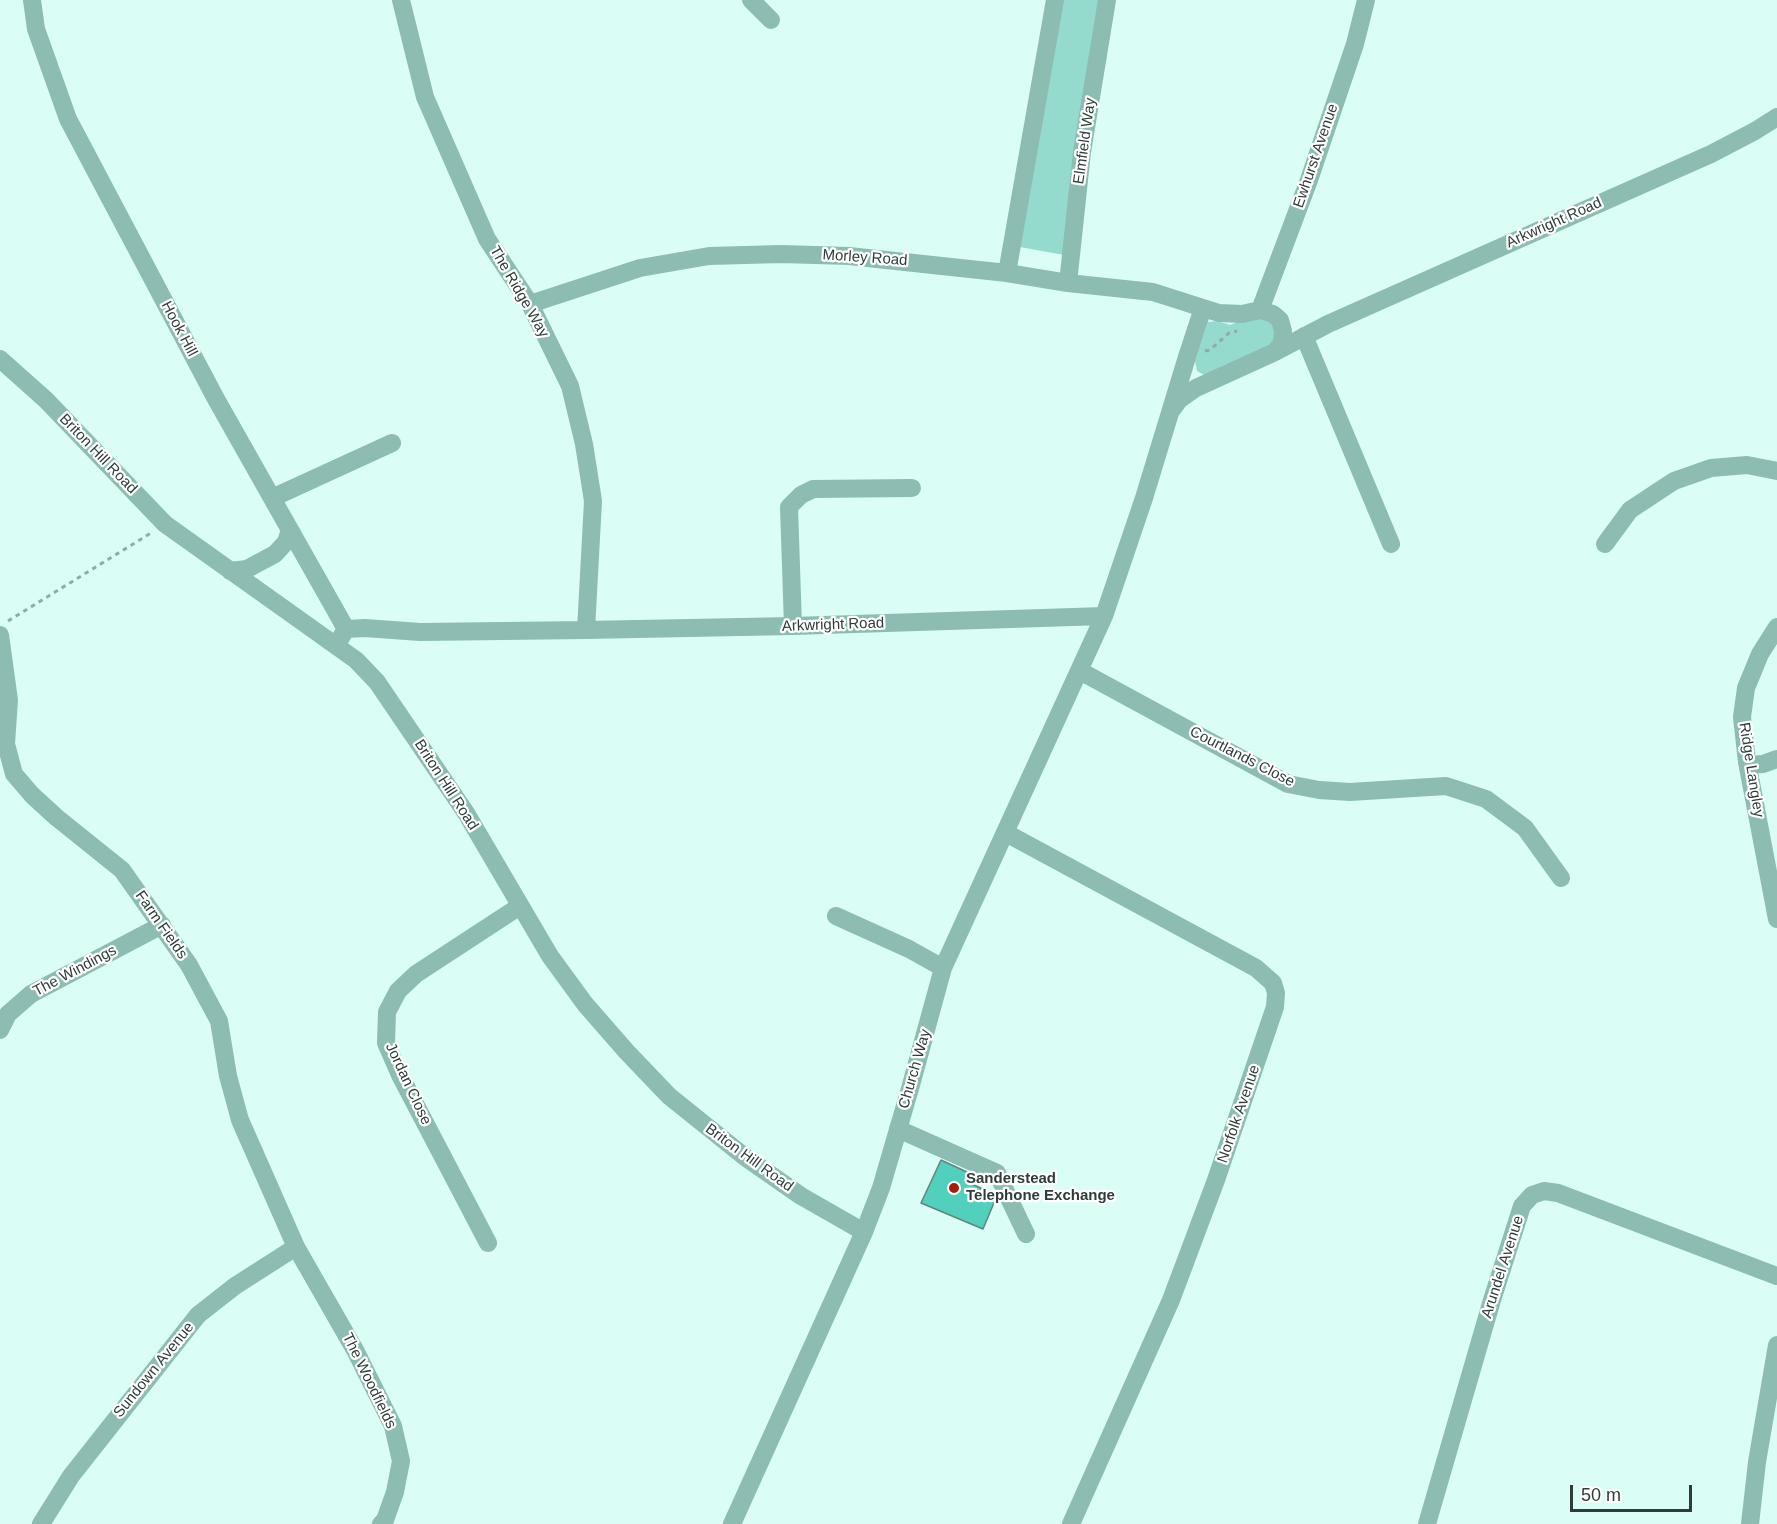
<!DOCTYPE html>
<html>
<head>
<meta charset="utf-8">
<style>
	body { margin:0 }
	#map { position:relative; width:1777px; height:1524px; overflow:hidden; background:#dafef6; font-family:Helvetica,sans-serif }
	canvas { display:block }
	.scale { position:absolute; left:1570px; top:1485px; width:122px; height:27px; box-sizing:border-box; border:3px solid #2f3d3a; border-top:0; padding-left:8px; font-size:18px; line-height:21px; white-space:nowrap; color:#2f3d3a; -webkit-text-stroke:4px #fff; paint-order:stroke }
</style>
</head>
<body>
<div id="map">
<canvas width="1777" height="1524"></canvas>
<div class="scale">50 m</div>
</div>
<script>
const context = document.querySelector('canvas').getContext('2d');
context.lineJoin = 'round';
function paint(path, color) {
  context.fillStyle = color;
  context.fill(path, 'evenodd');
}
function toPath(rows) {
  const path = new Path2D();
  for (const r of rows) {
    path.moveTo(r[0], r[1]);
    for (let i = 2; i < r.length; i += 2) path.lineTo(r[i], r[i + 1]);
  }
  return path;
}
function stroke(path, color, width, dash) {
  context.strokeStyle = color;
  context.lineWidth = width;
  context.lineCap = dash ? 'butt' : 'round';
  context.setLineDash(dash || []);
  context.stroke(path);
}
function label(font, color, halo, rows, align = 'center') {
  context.font = font + ' Helvetica,sans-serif';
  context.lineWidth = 4.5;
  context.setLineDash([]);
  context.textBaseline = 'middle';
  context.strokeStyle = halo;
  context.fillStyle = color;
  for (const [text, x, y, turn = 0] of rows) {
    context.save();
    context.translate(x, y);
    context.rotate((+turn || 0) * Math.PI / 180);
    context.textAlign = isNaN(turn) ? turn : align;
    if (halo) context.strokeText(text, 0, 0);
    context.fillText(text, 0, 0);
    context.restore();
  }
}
const green = toPath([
	[1062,0,1103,0,1064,255,1020,247],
	[1251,317,1275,322,1274,345,1206,376,1197,371,1195,361,1208,322,1217,321,1230,325]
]);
const building = toPath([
	[941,1160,969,1173,965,1181,994,1194,996,1198,983,1229,921,1203,941,1160]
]);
const path = toPath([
	[1205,351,1210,350,1229,333,1237,331],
	[8,621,151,533]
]);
const minor = toPath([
	[32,0,36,29,68,119,216,399,346,629,340,639],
	[401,0,425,97,487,239,530,304,570,386,584,444,593,501,586,630],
	[751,0,771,20],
	[1007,273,1055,0],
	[1068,283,1082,152,1107,0],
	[530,304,640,268,709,256,781,254,849,256,1007,273,1068,283,1153,292,1203,308],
	[1260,310,1309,180,1355,44,1366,0],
	[1304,336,1391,544],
	[1275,352,1328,324,1711,154,1755,131,1777,117],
	[0,359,46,400,165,524,356,660,377,682,466,813,550,956,585,1004,626,1051,669,1096,745,1157,801,1196,864,1232],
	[272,498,392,443],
	[1605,544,1630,510,1674,481,1711,468,1747,465,1777,471],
	[230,571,247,569,275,554,286,542,290,530],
	[793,626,789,507,801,495,813,489,912,488],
	[1777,627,1760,654,1746,688,1742,717,1747,762,1777,919],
	[346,629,365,628,420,632,586,630,793,626,1104,616],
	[0,635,9,700,6,744,14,774,32,795,56,817,122,870,189,965,219,1021,228,1076,240,1120,296,1247,355,1350,393,1426,401,1461,395,1492,385,1520,381,1524],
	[1080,671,1288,784,1319,790,1350,792,1446,786,1486,799,1525,828,1561,878],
	[1748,765,1763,764,1777,759],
	[1006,833,1256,968,1273,983,1276,993,1275,1007,1216,1180,1171,1300,1071,1524],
	[836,916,909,949,943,968],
	[0,1030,8,1014,31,994,162,925],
	[898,1129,997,1173,1026,1234],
	[488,1243,400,1075,386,1043,387,1012,398,991,416,974,520,906],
	[41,1524,71,1476,198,1315,235,1286,296,1247],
	[732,1524,864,1232,881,1188,911,1085,943,968,1104,616,1144,498,1187,357,1203,308,1219,313,1242,314,1260,310,1273,314,1280,320,1283,331,1282,343,1275,352,1196,388,1179,400,1171,411],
	[1427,1524,1492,1300,1522,1206,1532,1195,1544,1191,1558,1193,1777,1276],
	[1750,1524,1757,1462,1777,1345]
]);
const markers = [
	[954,1188,6,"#ab1c07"]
];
const streetNames = [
	["Elmfield Way",1085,141,-82],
	["Ewhurst Avenue",1316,156,-71],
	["Arkwright Road",1554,223,-24],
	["Morley Road",865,258,4],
	["The Ridge Way",519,292,60],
	["Hook Hill",179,329,62],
	["Briton Hill Road",98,454,46],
	["Arkwright Road",833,625,-2],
	["Courtlands Close",1242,757,27],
	["Ridge Langley",1751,770,81],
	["Briton Hill Road",446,785,57],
	["Farm Fields",161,925,55],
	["The Windings",75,971,-28],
	["Church Way",915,1069,-74],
	["Jordan Close",408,1084,65],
	["Norfolk Avenue",1239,1114,-71],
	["Briton Hill Road",749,1158,36],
	["Arundel Avenue",1503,1267,-72],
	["Sundown Avenue",154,1370,-51],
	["The Woodfields",369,1381,64]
];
const poiNames = [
	["Sanderstead",966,1179],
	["Telephone Exchange",966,1196]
];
paint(green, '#94dacd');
paint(building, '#51d1bd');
stroke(building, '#63837d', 1.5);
stroke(path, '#91aba5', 3, [4.5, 4.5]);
stroke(minor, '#8cbcb2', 18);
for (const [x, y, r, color] of markers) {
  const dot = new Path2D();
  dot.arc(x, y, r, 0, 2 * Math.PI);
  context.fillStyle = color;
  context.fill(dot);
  stroke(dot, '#fff', 2);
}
label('15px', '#2f3d3a', '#fff', streetNames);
label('bold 15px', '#2f3d3a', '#fff', poiNames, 'left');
</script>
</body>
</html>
